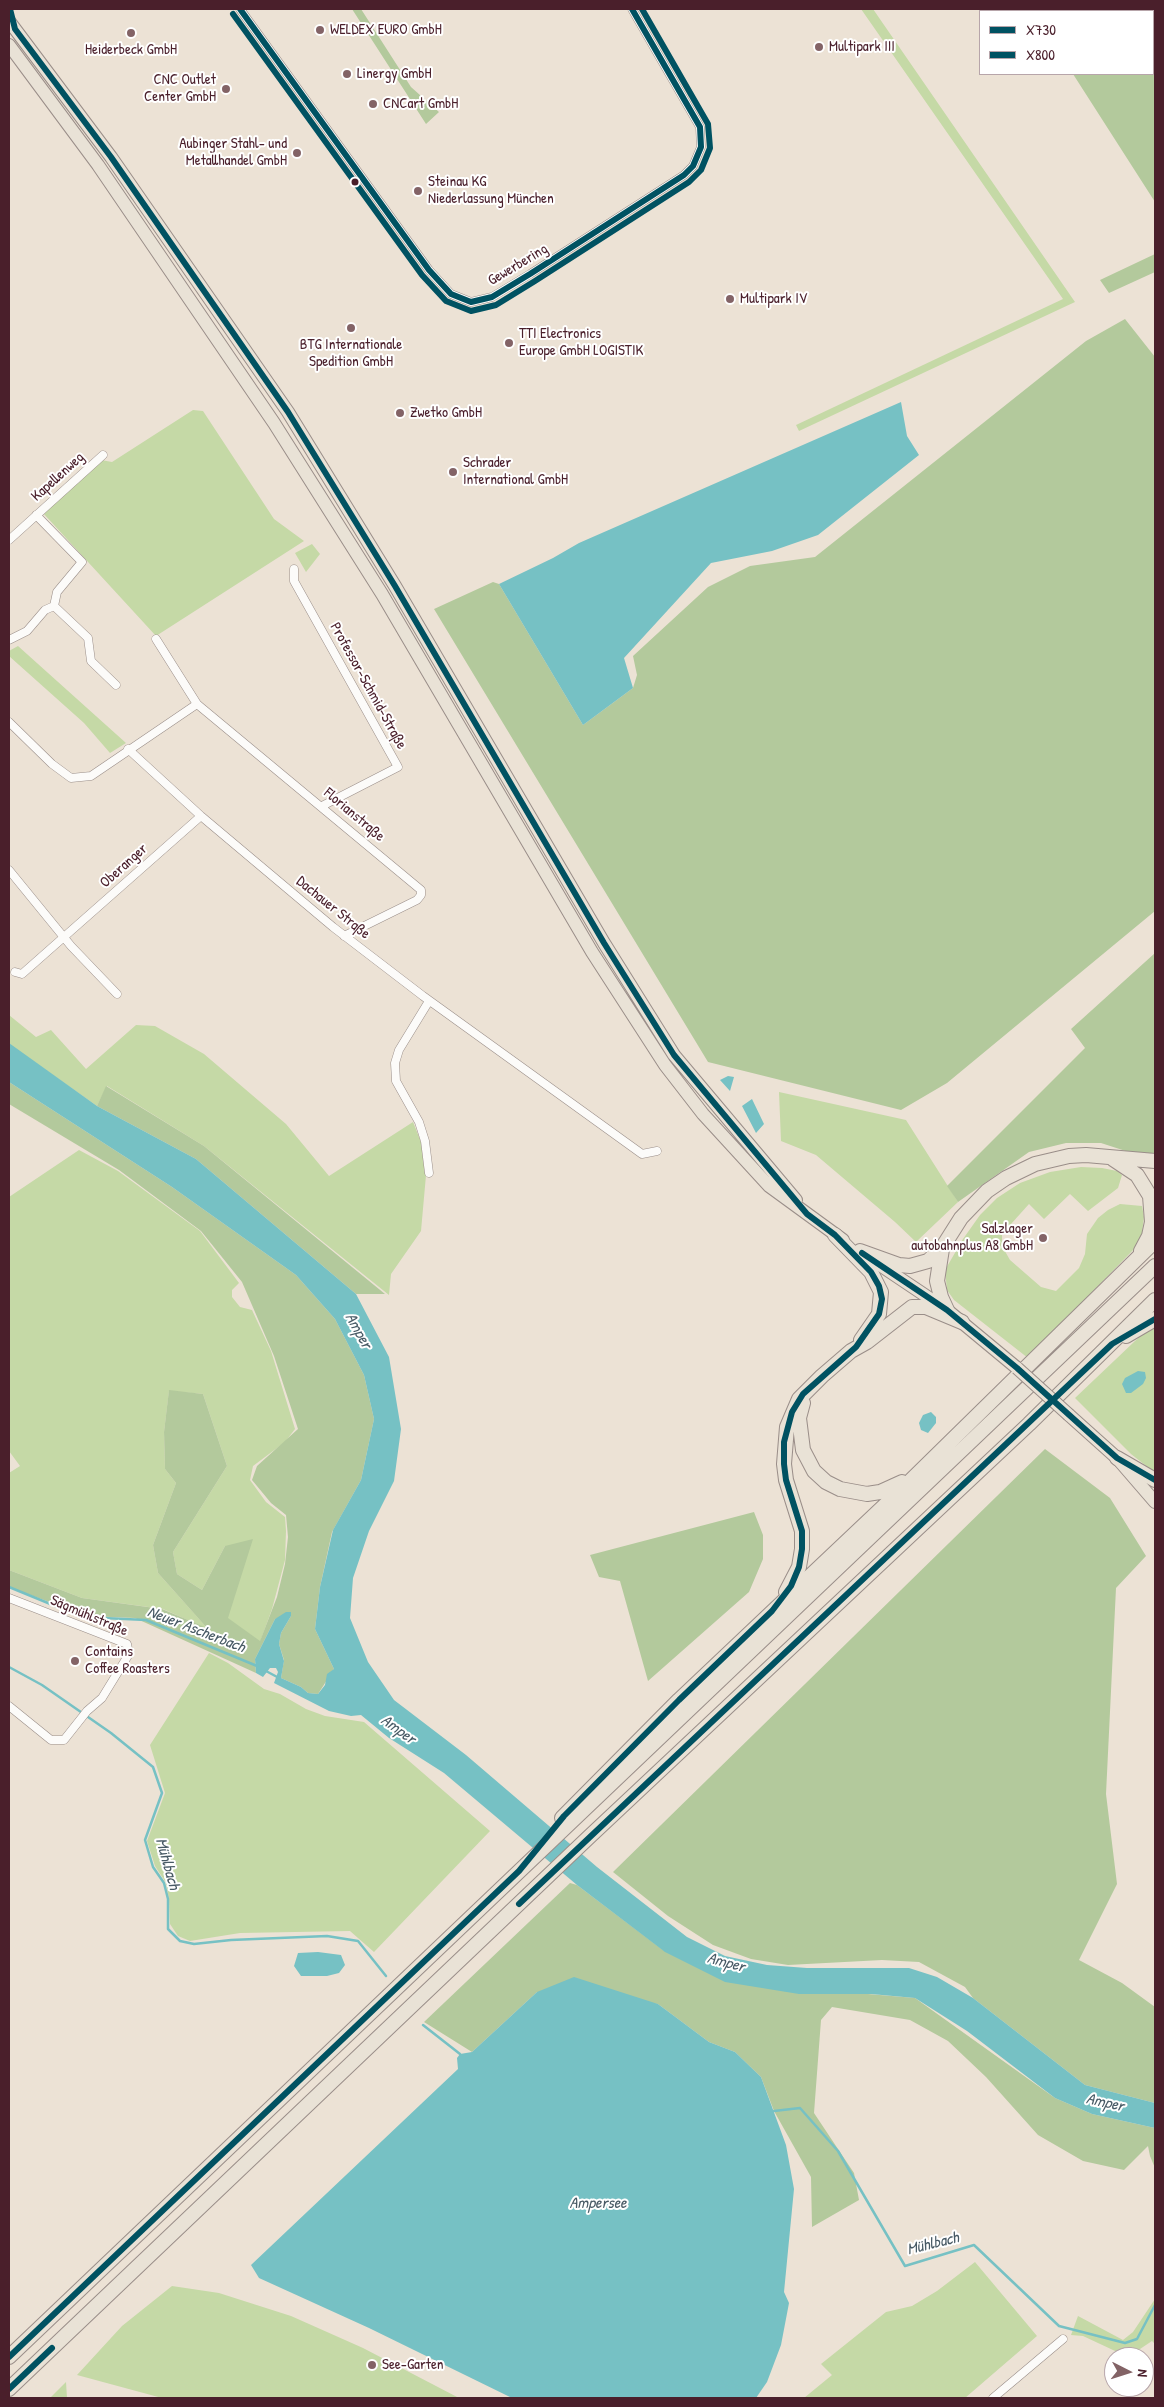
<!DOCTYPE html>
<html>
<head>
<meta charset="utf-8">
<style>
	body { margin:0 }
	#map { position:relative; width:1164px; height:2407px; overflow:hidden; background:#ece2d5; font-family:"Patrick Hand",sans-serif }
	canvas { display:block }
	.frame { position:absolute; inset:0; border:10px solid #4a1f2b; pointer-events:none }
	.legend { position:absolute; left:979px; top:10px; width:175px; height:65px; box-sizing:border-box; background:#fff; border:1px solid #b7a5aa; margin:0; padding:6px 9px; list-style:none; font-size:15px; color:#4a1f2b }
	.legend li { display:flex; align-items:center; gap:10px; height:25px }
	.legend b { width:25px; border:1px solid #b7a5aa }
	.north { position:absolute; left:1104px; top:2347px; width:50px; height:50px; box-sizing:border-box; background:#fff; border:1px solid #b7a5aa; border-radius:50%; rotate:95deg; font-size:14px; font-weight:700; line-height:20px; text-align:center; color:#4a1f2b }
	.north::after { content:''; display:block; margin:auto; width:18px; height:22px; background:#836366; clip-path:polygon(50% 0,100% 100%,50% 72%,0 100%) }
</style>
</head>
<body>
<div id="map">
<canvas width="1164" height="2407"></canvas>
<div class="frame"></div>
<ul class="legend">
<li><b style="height:6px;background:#005262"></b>X730</li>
<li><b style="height:6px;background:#005262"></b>X800</li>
</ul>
<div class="north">N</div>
</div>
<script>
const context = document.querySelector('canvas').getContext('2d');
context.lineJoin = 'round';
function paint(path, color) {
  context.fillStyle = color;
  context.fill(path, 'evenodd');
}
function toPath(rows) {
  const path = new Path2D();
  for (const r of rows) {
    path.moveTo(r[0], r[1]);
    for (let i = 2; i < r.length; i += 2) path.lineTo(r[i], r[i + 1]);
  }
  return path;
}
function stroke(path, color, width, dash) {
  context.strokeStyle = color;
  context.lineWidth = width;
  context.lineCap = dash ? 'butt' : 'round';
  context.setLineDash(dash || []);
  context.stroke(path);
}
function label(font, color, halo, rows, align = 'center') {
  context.font = font + ' "Patrick Hand",sans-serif';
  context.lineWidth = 4;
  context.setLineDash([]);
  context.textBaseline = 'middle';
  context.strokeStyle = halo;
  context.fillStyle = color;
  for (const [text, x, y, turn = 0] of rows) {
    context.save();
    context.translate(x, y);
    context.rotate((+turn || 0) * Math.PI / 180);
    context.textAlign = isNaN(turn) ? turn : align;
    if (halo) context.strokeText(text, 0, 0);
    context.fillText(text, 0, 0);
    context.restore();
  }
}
const green = toPath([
	[861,9,873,9,1075,302,799,431,796,425,1063,299],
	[193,410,203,411,274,519,304,541,156,636,43,513,101,460,112,462],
	[312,544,320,554,306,572,295,553],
	[18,646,126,743,110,753,84,723,9,656,9,651],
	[9,1015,36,1037,51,1030,86,1069,136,1025,155,1026,204,1054,286,1124,329,1176,413,1122,421,1142,427,1164,421,1231,391,1274,389,1295,204,1146,107,1086,97,1106,13,1047,9,1043],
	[779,1092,906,1120,958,1202,916,1242,895,1222,816,1155,781,1141],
	[79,1150,118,1171,200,1231,239,1283,232,1290,232,1297,240,1307,252,1310,271,1351,295,1429,285,1442,253,1466,250,1480,266,1502,285,1517,286,1531,285,1560,272,1609,260,1642,228,1619,225,1546,202,1590,177,1574,173,1552,227,1466,203,1394,169,1391,164,1432,165,1469,176,1483,153,1545,158,1573,208,1629,163,1609,82,1598,9,1570,9,1473,20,1466,9,1451,9,1197],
	[1081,1167,1102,1168,1117,1171,1122,1175,1118,1188,1088,1211,1070,1194,1044,1219,1029,1204,1002,1234,1002,1246,1010,1260,1041,1287,1056,1291,1079,1268,1085,1254,1087,1234,1098,1218,1108,1210,1120,1204,1142,1206,1144,1217,1142,1233,1136,1247,1028,1358,954,1300,947,1290,945,1270,963,1239,980,1215,997,1198,1020,1183,1050,1172],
	[1155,1322,1155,1473,1131,1454,1075,1398],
	[209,1653,228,1663,264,1689,280,1694,306,1709,325,1716,364,1722,490,1831,374,1952,350,1931,240,1933,190,1941,178,1936,170,1924,169,1899,166,1883,155,1866,147,1841,165,1793,150,1745],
	[975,2262,1037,2336,965,2398,804,2398,832,2375,821,2364,886,2312,912,2306,937,2291],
	[172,2286,219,2293,291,2316,363,2348,459,2398,162,2398,77,2375,122,2326],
	[1155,2299,1155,2344,1152,2341,1128,2357,1083,2336,1071,2335,1078,2316,1123,2340,1133,2332],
	[66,2382,67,2398,50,2398]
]);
const forest = toPath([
	[352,9,361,9,411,87,439,112,426,124],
	[1075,9,1155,9,1155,202,1073,74,1153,74,1153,11,1074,11],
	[1155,254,1155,272,1109,293,1100,280],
	[1125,319,1155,357,1155,911,947,1083,901,1110,708,1062,434,609,493,582,499,584,583,725,633,688,637,675,633,656,708,587,750,566,815,557,1086,341],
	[1155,953,1155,1157,1144,1157,1101,1143,1066,1143,1029,1152,958,1202,947,1186,1085,1048,1071,1029],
	[9,1082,172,1187,296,1275,335,1319,364,1375,374,1419,361,1480,332,1532,320,1587,315,1629,334,1669,318,1694,308,1693,301,1687,281,1678,284,1660,279,1644,281,1633,291,1616,275,1619,255,1659,256,1673,135,1618,87,1616,9,1587,9,1570,82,1598,162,1609,207,1628,158,1573,153,1545,176,1483,165,1469,164,1432,169,1390,203,1394,227,1466,173,1552,177,1574,202,1590,225,1546,253,1539,228,1618,260,1641,277,1597,285,1564,288,1537,286,1515,271,1503,252,1480,257,1466,298,1429,274,1356,242,1282,201,1231,119,1170,9,1104],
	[106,1086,204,1146,385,1294,356,1294,196,1159,97,1106],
	[1045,1449,1110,1498,1146,1556,1116,1588,1106,1794,1117,1884,1079,1960,1122,1983,1155,2007,1155,2103,1085,2085,973,1998,965,1987,919,1962,882,1960,788,1965,751,1959,713,1945,668,1916,613,1872],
	[754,1512,763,1535,763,1559,749,1592,648,1681,620,1581,599,1577,590,1555],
	[570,1883,577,1885,663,1950,868,1994,915,1998,1055,2098,1092,2114,1155,2128,1155,2168,1150,2156,1148,2146,1124,2170,1083,2161,1038,2135,986,2077,948,2041,910,2020,832,2007,821,2020,814,2113,854,2173,859,2200,812,2227,811,2177,774,2111,761,2077,735,2052,709,2042,658,2004,537,1992,472,2052,424,2022]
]);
const water = toPath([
	[901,402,907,436,919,455,818,535,772,551,711,563,624,658,633,688,583,725,499,584,553,558,579,543],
	[9,1043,97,1106,196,1159,356,1294,389,1357,401,1429,394,1481,369,1531,353,1578,350,1618,368,1662,394,1700,466,1755,597,1867,687,1937,725,1956,767,1965,807,1968,909,1968,937,1977,973,1998,1085,2085,1155,2103,1155,2128,1092,2114,1055,2098,967,2031,915,1998,871,1994,799,1994,725,1982,665,1952,577,1885,444,1773,389,1738,361,1715,351,1716,329,1711,274,1683,278,1672,276,1668,270,1668,263,1677,256,1673,255,1659,275,1619,286,1612,291,1612,291,1616,281,1633,279,1644,284,1661,281,1678,301,1687,308,1693,318,1694,325,1685,327,1674,334,1669,315,1629,320,1587,333,1530,361,1480,374,1419,364,1375,335,1319,296,1275,172,1187,9,1082],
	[728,1076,734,1077,730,1091,720,1080],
	[752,1099,764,1124,756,1133,742,1106],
	[1138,1371,1145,1372,1146,1378,1143,1384,1131,1393,1126,1393,1122,1384,1125,1378],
	[931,1412,936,1417,936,1423,928,1433,921,1430,919,1423,923,1415],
	[318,1952,341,1955,345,1965,339,1973,327,1976,301,1976,294,1966,298,1953],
	[574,1977,658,2004,709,2042,735,2052,761,2077,786,2145,794,2189,784,2292,789,2303,781,2345,767,2382,756,2398,512,2398,369,2328,259,2278,251,2265,458,2069,457,2058,460,2054,472,2052,537,1992]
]);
const stream = toPath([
	[9,1587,82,1617,146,1620,257,1666],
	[9,1667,42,1685,111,1733,153,1767,162,1793,145,1840,153,1867,164,1883,168,1899,168,1929,180,1941,194,1944,231,1940,327,1936,358,1941,386,1976],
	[266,1671,279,1678],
	[423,2025,460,2054],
	[774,2111,800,2108,838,2151,905,2266,974,2245,1059,2326,1125,2343,1137,2339,1155,2305]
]);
const minor = toPath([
	[240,9,429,270,451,294,471,302,492,297,530,274,684,175,693,166,701,147,700,127,632,9],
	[9,540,103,455],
	[294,569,294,581,398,767,322,806],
	[54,606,88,638,91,661,116,685],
	[156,639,197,704,421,890,421,895,417,900,344,936],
	[9,640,27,631,45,610,54,606,57,592,82,562,36,515],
	[9,722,52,764,71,778,91,776,197,704],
	[128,749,201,816,333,927,423,996,642,1154,657,1151],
	[9,870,71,946,117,994],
	[15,972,22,974,201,816],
	[429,1001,399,1050,395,1063,396,1081,419,1122,425,1141,429,1173],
	[9,1598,127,1644,129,1654,102,1698,87,1711,64,1740,51,1740,9,1706],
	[993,2398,1063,2339]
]);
const primary = toPath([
	[868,1257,947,1310,1017,1368],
	[1069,1415,1117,1458,1155,1502]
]);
const trunk = toPath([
	[9,21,111,157,288,412,395,586,604,943,674,1055,796,1200],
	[9,45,98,165,274,423,382,594,592,952,665,1065,703,1114,769,1186,843,1240]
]);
const motorway = toPath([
	[1113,1159,1137,1175,1150,1196,1152,1222,1149,1236,1141,1251],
	[835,1235,871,1272,881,1292,879,1314,861,1340],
	[942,1249,937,1281,941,1297,947,1310],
	[860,1251,899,1265,910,1266,928,1261,942,1248,961,1218,987,1191,1006,1178,1035,1164,1069,1156,1086,1155,1155,1161],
	[1126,1336,1155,1319],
	[803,1403,799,1418,803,1450,814,1471,826,1482,840,1489,867,1494,880,1492,902,1482],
	[1117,1458,1155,1480],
	[786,1592,799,1567,802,1549,802,1531,786,1480,784,1464,787,1427,799,1399,822,1376,851,1351,867,1342,912,1307,926,1307,962,1322],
	[562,1818,679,1700,902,1489,1155,1241],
	[9,2357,1155,1266],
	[9,2389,589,1837,1029,1424,1155,1300]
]);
const primaryBridge = toPath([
	[1017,1368,1069,1415]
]);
const bus1 = toPath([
	[240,9,429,270,451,294,471,302,492,297,530,274,684,175,693,166,701,147,700,127,632,9],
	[862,1253,947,1310,1017,1368,1117,1458,1155,1480],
	[519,1904,1112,1344,1155,1319],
	[9,2357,519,1871,564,1816,679,1700,772,1611,791,1586,799,1567,802,1549,802,1531,786,1480,784,1464,784,1442,792,1412,803,1394,856,1347,879,1314,882,1299,879,1286,871,1272,835,1235,807,1214,674,1055,604,943,395,586,288,412,111,157,15,29,10,9],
	[9,2389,52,2348]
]);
const bus2 = toPath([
	[233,14,422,275,446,301,471,311,496,305,535,281,689,182,701,170,710,148,708,124,642,9]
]);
const markers = [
	[320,30,5,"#836366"],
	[131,33,5,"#836366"],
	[819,47,5,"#836366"],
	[347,74,5,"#836366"],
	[226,89,5,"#836366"],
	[373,104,5,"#836366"],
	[297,153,5,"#836366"],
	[355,182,4.5,"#4a1f2b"],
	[418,191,5,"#836366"],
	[730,299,5,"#836366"],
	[351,328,5,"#836366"],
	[509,343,5,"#836366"],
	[400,413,5,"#836366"],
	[453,472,5,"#836366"],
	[1043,1238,5,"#836366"],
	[75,1661,5,"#836366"],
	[372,2365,5,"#836366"]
];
const poiNames = [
	["WELDEX EURO GmbH",330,30],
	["Multipark III",829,47],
	["Heiderbeck GmbH",131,50,"center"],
	["Linergy GmbH",357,74],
	["CNC Outlet",216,80,"right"],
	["Center GmbH",216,97,"right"],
	["CNCart GmbH",383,104],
	["Aubinger Stahl- und",287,144,"right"],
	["Metallhandel GmbH",287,161,"right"],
	["Steinau KG",428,182],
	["Niederlassung München",428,199],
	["Multipark IV",740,299],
	["TTI Electronics",519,334],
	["Europe GmbH LOGISTIK",519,351],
	["BTG Internationale",351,345,"center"],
	["Spedition GmbH",351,362,"center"],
	["Zwetko GmbH",410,413],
	["Schrader",463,463],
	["International GmbH",463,480],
	["Salzlager",1033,1229,"right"],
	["autobahnplus A8 GmbH",1033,1246,"right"],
	["Contains",85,1652],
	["Coffee Roasters",85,1669],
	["See-Garten",382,2365]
];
const streetNames = [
	["Gewerbering",518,265,-31],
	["Kapellenweg",58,477,-42],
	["Professor-Schmid-Straße",368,686,61],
	["Florianstraße",354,815,40],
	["Oberanger",124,866,-42],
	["Dachauer Straße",333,908,39],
	["Sägmühlstraße",89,1616,23]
];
const waterNames = [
	["Amper",358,1331,61],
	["Neuer Ascherbach",196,1630,21],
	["Amper",398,1730,36],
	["Mühlbach",167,1864,74],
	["Amper",726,1963,15],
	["Amper",1105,2103,13],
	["Ampersee",598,2204],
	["Mühlbach",933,2244,-14]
];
paint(green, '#c5d9a6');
paint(forest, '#b3c99c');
paint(water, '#76c1c4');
stroke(stream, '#76c1c4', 2.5);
stroke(minor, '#9a8e89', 9);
stroke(primary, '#9a8e89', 14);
stroke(trunk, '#9a8e89', 14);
stroke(motorway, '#9a8e89', 16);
stroke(minor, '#fcfbf9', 8);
stroke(primary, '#e9e2d6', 12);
stroke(trunk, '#e9e2d6', 12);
stroke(motorway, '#e9e2d6', 14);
stroke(primaryBridge, '#9a8e89', 14, []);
stroke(primaryBridge, '#e9e2d6', 12);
stroke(bus1, '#005262', 6);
stroke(bus2, '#005262', 6);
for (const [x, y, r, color] of markers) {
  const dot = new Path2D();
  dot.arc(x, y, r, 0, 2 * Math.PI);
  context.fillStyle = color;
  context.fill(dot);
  stroke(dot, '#fff', 2);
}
label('15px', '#4a1f2b', '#fff', poiNames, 'left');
label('15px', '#4a1f2b', '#fff', streetNames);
label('italic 16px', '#485a65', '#fff', waterNames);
</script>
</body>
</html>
